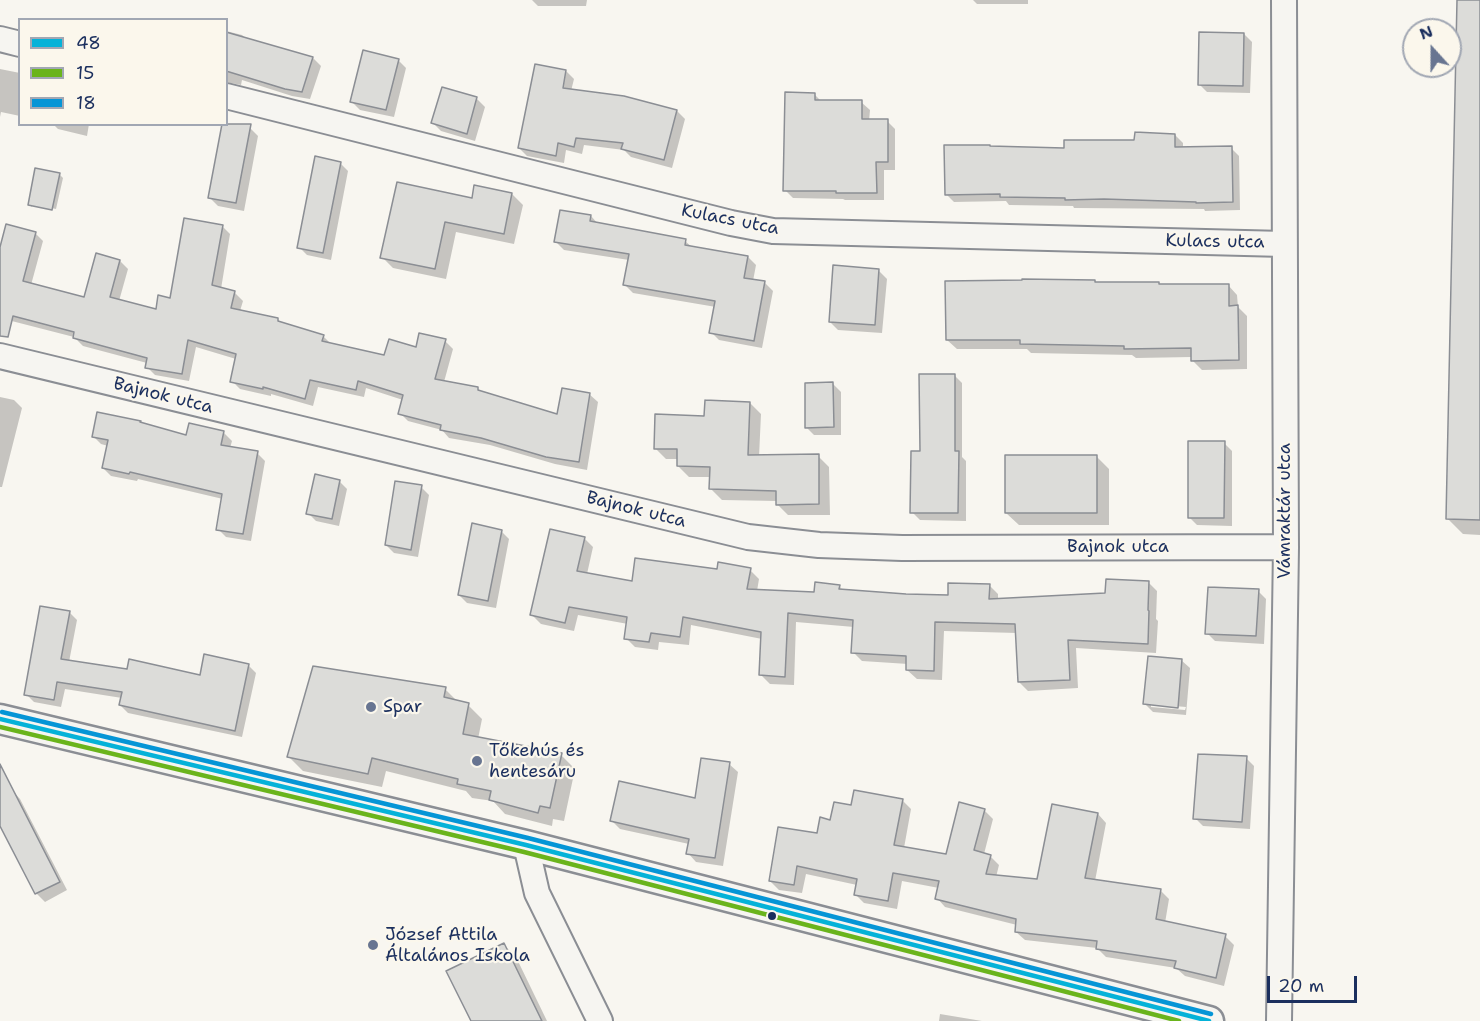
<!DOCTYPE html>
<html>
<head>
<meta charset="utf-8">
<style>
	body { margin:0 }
	#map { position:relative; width:1480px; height:1021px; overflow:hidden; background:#f8f6f0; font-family:"Shantell Sans",sans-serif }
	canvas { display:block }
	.legend { position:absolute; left:18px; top:18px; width:210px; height:108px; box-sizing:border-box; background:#fbf7ec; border:2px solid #a1a7b3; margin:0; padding:8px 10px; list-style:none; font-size:18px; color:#1b2f5e }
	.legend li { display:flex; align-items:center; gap:12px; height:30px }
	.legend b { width:30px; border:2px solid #a1a7b3 }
	.north { position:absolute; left:1402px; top:18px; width:60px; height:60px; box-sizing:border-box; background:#fbf7ec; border:2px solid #a1a7b3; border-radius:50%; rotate:339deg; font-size:16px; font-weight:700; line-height:24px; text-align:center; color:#1b2f5e }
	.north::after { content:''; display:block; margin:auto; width:21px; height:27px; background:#687591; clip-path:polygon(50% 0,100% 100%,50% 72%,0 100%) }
	.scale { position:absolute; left:1267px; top:976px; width:90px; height:27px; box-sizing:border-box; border:3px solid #1b2f5e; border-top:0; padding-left:8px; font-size:18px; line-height:21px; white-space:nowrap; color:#1b2f5e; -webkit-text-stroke:4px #fbf7ec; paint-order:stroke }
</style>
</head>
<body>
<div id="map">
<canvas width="1480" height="1021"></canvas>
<ul class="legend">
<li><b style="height:8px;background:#05b2d8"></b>48</li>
<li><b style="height:8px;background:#6ab41c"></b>15</li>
<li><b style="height:8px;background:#0595d6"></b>18</li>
</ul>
<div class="north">N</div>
<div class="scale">20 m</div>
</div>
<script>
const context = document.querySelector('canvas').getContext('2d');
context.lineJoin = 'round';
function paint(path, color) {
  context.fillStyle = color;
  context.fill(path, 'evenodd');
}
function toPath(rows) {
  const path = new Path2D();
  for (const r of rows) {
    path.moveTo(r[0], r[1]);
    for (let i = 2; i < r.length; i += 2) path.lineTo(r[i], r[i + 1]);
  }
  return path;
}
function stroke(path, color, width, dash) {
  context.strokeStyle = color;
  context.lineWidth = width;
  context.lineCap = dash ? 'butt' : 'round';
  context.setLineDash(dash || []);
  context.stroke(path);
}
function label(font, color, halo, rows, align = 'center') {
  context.font = font + ' "Shantell Sans",sans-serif';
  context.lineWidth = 4.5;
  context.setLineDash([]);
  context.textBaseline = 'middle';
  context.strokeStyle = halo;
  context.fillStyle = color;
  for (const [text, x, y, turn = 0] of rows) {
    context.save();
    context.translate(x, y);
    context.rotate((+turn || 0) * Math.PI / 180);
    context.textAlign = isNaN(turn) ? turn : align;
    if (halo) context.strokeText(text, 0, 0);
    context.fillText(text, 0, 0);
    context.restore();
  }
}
const shadow = toPath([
	[532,0,587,0,586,6,538,6],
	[973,0,1028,0,1028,4,977,4],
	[1459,0,1480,0,1480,535,1463,534,1448,519],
	[226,31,242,35,247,39,313,58,321,66,310,99,292,96,242,80,241,85,226,82],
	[1244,34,1252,42,1250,93,1207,92,1199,84],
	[398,60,406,68,394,117,360,110,352,102],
	[0,69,20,73,20,116,1,112,0,117],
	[566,71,574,79,571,91,677,111,685,119,672,168,631,157,624,150,584,145,582,154,566,150,564,163,527,156,519,148],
	[443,89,477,99,485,107,475,141,441,131,433,123],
	[814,94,822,102,861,102,870,110,869,121,887,121,895,129,895,170,884,170,884,200,845,200,843,199,793,198,785,190],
	[53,124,89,124,87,136,58,129],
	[226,124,250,128,258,136,244,211,218,206,210,198],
	[1175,135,1183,143,1183,149,1231,148,1239,156,1240,210,1205,211,1204,209,1074,208,1073,206,1009,205,1006,201,954,202,946,194,1066,149,1136,142],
	[340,163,348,171,331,260,307,255,299,247],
	[59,174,63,178,56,209,32,204,32,207,29,204],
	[512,194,523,205,514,244,456,232,446,279,393,268,382,257,473,200],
	[591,216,599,225,685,241,693,248,748,257,756,265,753,281,765,283,773,291,762,348,719,340,711,332,716,307,633,293,625,285,629,260,564,250,556,242],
	[222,226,230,234,221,289,235,293,243,301,240,311,278,320,282,324,323,336,331,344,385,356,417,349,445,341,453,349,444,382,477,388,482,393,559,415,589,394,598,402,587,470,555,464,490,445,449,438,442,430,408,421,400,413,403,400,366,388,364,397,318,387,313,406,271,394,271,396,240,389,232,381,236,359,196,347,189,381,155,375,147,367,147,363,83,346,74,337,0,318,0,253,35,233,43,241,31,285,85,299,120,261,128,269,119,301,157,311,171,299],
	[879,271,887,279,882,333,838,330,830,322],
	[1095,281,1097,284,1228,285,1237,295,1238,307,1247,316,1247,369,1202,370,1192,360,1192,357,1136,358,1132,355,1031,353,1027,349,957,349,947,340],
	[954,375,962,383,962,457,966,461,966,521,920,520,912,512,921,452],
	[833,384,841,392,841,435,814,435,806,427],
	[0,397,14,400,22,408,2,487,0,487],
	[750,403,761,414,759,457,818,456,829,467,830,515,788,515,777,504,777,501,722,500,711,489,711,477,689,477,678,466,678,459,666,459,655,448,706,418],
	[224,433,232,441,230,448,257,453,265,461,251,541,226,537,218,529,223,499,138,479,137,481,111,476,103,468,108,446,101,444,93,436,187,437],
	[1224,443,1232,451,1232,526,1197,525,1189,517],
	[1097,457,1109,469,1109,525,1019,525,1006,513],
	[339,481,347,489,339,526,316,521,308,513],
	[421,487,429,495,418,557,394,553,386,545],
	[501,531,509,539,496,608,467,603,459,595],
	[584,538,593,547,587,574,633,582,718,571,750,570,759,579,757,591,815,594,839,586,844,591,949,597,989,585,998,594,998,600,1107,595,1148,582,1157,591,1156,619,1158,621,1156,653,1076,648,1078,688,1028,691,1019,682,1017,633,944,631,942,680,917,679,907,670,908,664,862,661,853,652,854,627,796,622,794,685,770,684,761,675,762,639,691,625,689,645,659,642,658,650,635,647,626,638,628,624,578,615,574,631,541,624,532,615],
	[1258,591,1266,599,1264,644,1215,641,1207,633],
	[69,612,77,620,69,662,128,671,201,677,248,665,256,673,242,737,128,713,120,705,122,698,65,689,61,707,34,702,26,694],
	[1181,660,1190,668,1186,715,1153,712,1145,704],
	[1151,704,1186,707,1185,710,1151,707],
	[445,689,458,702,468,705,482,719,478,739,561,755,575,769,564,821,553,819,552,826,505,814,493,801,472,798,466,791,386,771,382,787,303,771,289,757],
	[1246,758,1254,766,1250,829,1203,826,1195,818],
	[729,764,738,772,723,866,696,862,688,853,689,844,620,829,612,821,696,800],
	[13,791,20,799,67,890,45,902,37,894,0,823,0,798],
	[902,800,911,809,904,848,947,856,984,810,993,819,984,854,990,856,999,865,996,877,1038,880,1098,814,1106,823,1095,881,1160,890,1169,899,1165,923,1225,936,1234,945,1224,986,1185,976,1176,968,1106,957,1097,948,1025,940,1016,932,1017,925,945,907,937,898,939,888,902,881,897,909,864,903,855,894,857,885,806,874,802,893,779,890,770,881,832,821,852,807],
	[504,945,516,957,547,1021,472,1021],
	[940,1014,982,1021,939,1021]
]);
const building = toPath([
	[1457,0,1480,0,1480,520,1446,519,1457,0],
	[226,32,313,57,302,92,285,89,226,71,226,32],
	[1199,32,1244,33,1243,86,1198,85,1199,32],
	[363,50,399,59,386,110,350,102,363,50],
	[535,64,566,70,563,88,624,96,677,110,664,160,621,149,623,143,576,138,574,147,558,143,556,156,518,148,535,64],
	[442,87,477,97,467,134,431,123,442,87],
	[785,92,815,93,815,100,862,100,862,119,888,119,888,162,876,162,877,193,836,193,836,191,783,191,785,92],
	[222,124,251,124,236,203,208,198,222,124],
	[1135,132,1175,134,1175,147,1232,146,1233,202,1196,203,1196,202,1104,199,1065,200,1065,198,1000,197,1000,194,945,195,944,145,990,145,990,146,1064,148,1064,140,1134,140,1135,132],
	[315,156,341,162,323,253,297,248,315,156],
	[35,168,60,173,52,210,28,205,35,168],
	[397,182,472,198,474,185,512,193,504,234,445,222,435,269,380,258,397,182],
	[560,210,591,215,590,221,686,239,685,245,748,256,744,278,765,281,754,341,709,333,715,301,623,285,629,254,554,242,560,210],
	[184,218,223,225,212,285,235,291,231,308,278,318,278,321,324,335,322,341,384,355,389,339,416,347,419,333,446,339,435,379,478,387,478,390,557,414,562,388,590,393,579,462,546,457,481,438,440,430,441,425,398,414,403,395,358,381,356,390,310,380,305,399,263,387,263,389,230,382,236,354,188,340,182,374,145,368,147,358,73,338,74,332,13,316,8,337,0,336,0,247,6,224,36,232,23,281,84,297,96,253,120,260,110,297,156,309,158,295,170,298,184,218],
	[833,265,879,269,875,325,829,322,833,265],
	[1022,279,1095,280,1095,282,1159,282,1159,284,1229,284,1229,306,1238,305,1239,360,1191,361,1191,348,1124,349,1124,346,1020,344,1020,340,946,340,945,281,1022,280,1022,279],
	[919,374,955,374,955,451,959,451,958,513,910,513,911,451,920,451,919,374],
	[833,382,834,427,805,428,805,383,833,382],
	[705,400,750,402,748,455,819,454,819,504,776,505,776,491,709,489,710,467,677,466,677,449,654,449,655,414,704,416,705,400],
	[97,412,141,421,140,422,186,435,189,423,224,431,221,445,258,451,243,534,216,530,222,494,130,472,129,474,102,468,108,440,92,437,97,412],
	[1188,441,1225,441,1224,518,1188,518,1188,441],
	[1005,455,1097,455,1097,513,1005,513,1005,455],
	[315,474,340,480,332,519,306,514,315,474],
	[395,481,422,485,411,550,385,545,395,481],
	[472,523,502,530,488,601,458,595,472,523],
	[550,529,585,537,577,571,632,581,635,558,717,569,718,562,751,568,747,589,814,592,815,582,840,585,839,589,906,594,948,595,948,583,990,584,989,599,1105,593,1106,579,1149,581,1148,610,1149,611,1148,644,1068,640,1070,680,1018,682,1015,624,935,622,934,671,906,670,906,656,851,653,853,620,788,613,785,677,759,675,761,632,683,617,680,637,651,633,649,642,624,639,627,617,569,607,565,623,530,615,550,529],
	[1208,587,1259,589,1256,636,1205,634,1208,587],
	[40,606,70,611,61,659,127,669,129,659,200,675,204,654,249,664,235,731,119,705,122,692,57,682,54,700,24,695,40,606],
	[1148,656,1182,659,1178,708,1143,704,1148,656],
	[313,666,446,687,444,697,469,703,463,734,562,753,550,808,540,806,538,813,489,800,491,791,457,784,458,779,372,758,368,774,287,757,313,666],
	[1198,754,1247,756,1242,822,1193,819,1198,754],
	[701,758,730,762,715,858,686,854,689,839,610,821,619,781,695,798,701,758],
	[0,764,60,882,35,894,0,826,0,764],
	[854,790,903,799,894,845,946,854,959,802,985,809,974,850,991,855,986,874,1037,879,1052,804,1098,813,1085,878,1161,889,1156,919,1226,934,1216,978,1174,968,1176,961,1096,949,1097,941,1015,932,1016,919,935,899,939,881,893,873,888,901,854,895,857,879,797,866,794,885,769,881,778,827,817,833,820,817,830,820,834,802,851,805,854,790],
	[504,943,542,1021,471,1021,446,971,504,943]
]);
const minor = toPath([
	[0,39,20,44],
	[226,96,731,223,773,231,1284,244],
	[0,356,748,537,819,545,902,548,1286,547],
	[526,845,537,893,600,1021],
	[1279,1021,1286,547,1284,0]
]);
const tertiary = toPath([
	[0,719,526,845,1209,1021]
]);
const bus1 = toPath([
	[0,719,526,845,1209,1021]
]);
const bus2 = toPath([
	[0,727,524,852,1179,1021]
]);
const bus3 = toPath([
	[2,712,528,838,1211,1014]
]);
const markers = [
	[371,707,6,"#687591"],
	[477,761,6,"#687591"],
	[772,916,5,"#1b2f5e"],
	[373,945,6,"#687591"]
];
const streetNames = [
	["Kulacs utca",730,220,11],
	["Kulacs utca",1215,242,1],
	["Bajnok utca",163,396,14],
	["Bajnok utca",636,510,14],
	["Vámraktár utca",1285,511,-90],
	["Bajnok utca",1118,547]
];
const poiNames = [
	["Spar",383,707],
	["Tőkehús és",489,751],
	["hentesáru",489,772],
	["József Attila",385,935],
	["Általános Iskola",385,956]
];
paint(shadow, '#0003');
paint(building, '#dcdcd9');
stroke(building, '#8b8e94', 1.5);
stroke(minor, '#8b8e94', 28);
stroke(tertiary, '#8b8e94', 33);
stroke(minor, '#f6f5f1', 24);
stroke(tertiary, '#f6f5f1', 28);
stroke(bus1, '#05b2d8', 4.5);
stroke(bus2, '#6ab41c', 4.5);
stroke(bus3, '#0595d6', 4.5);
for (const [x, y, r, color] of markers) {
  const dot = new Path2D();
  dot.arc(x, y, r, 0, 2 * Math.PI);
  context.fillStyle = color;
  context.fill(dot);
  stroke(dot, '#fbf7ec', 2);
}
label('18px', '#1b2f5e', '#fbf7ec', streetNames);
label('18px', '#1b2f5e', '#fbf7ec', poiNames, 'left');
</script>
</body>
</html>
